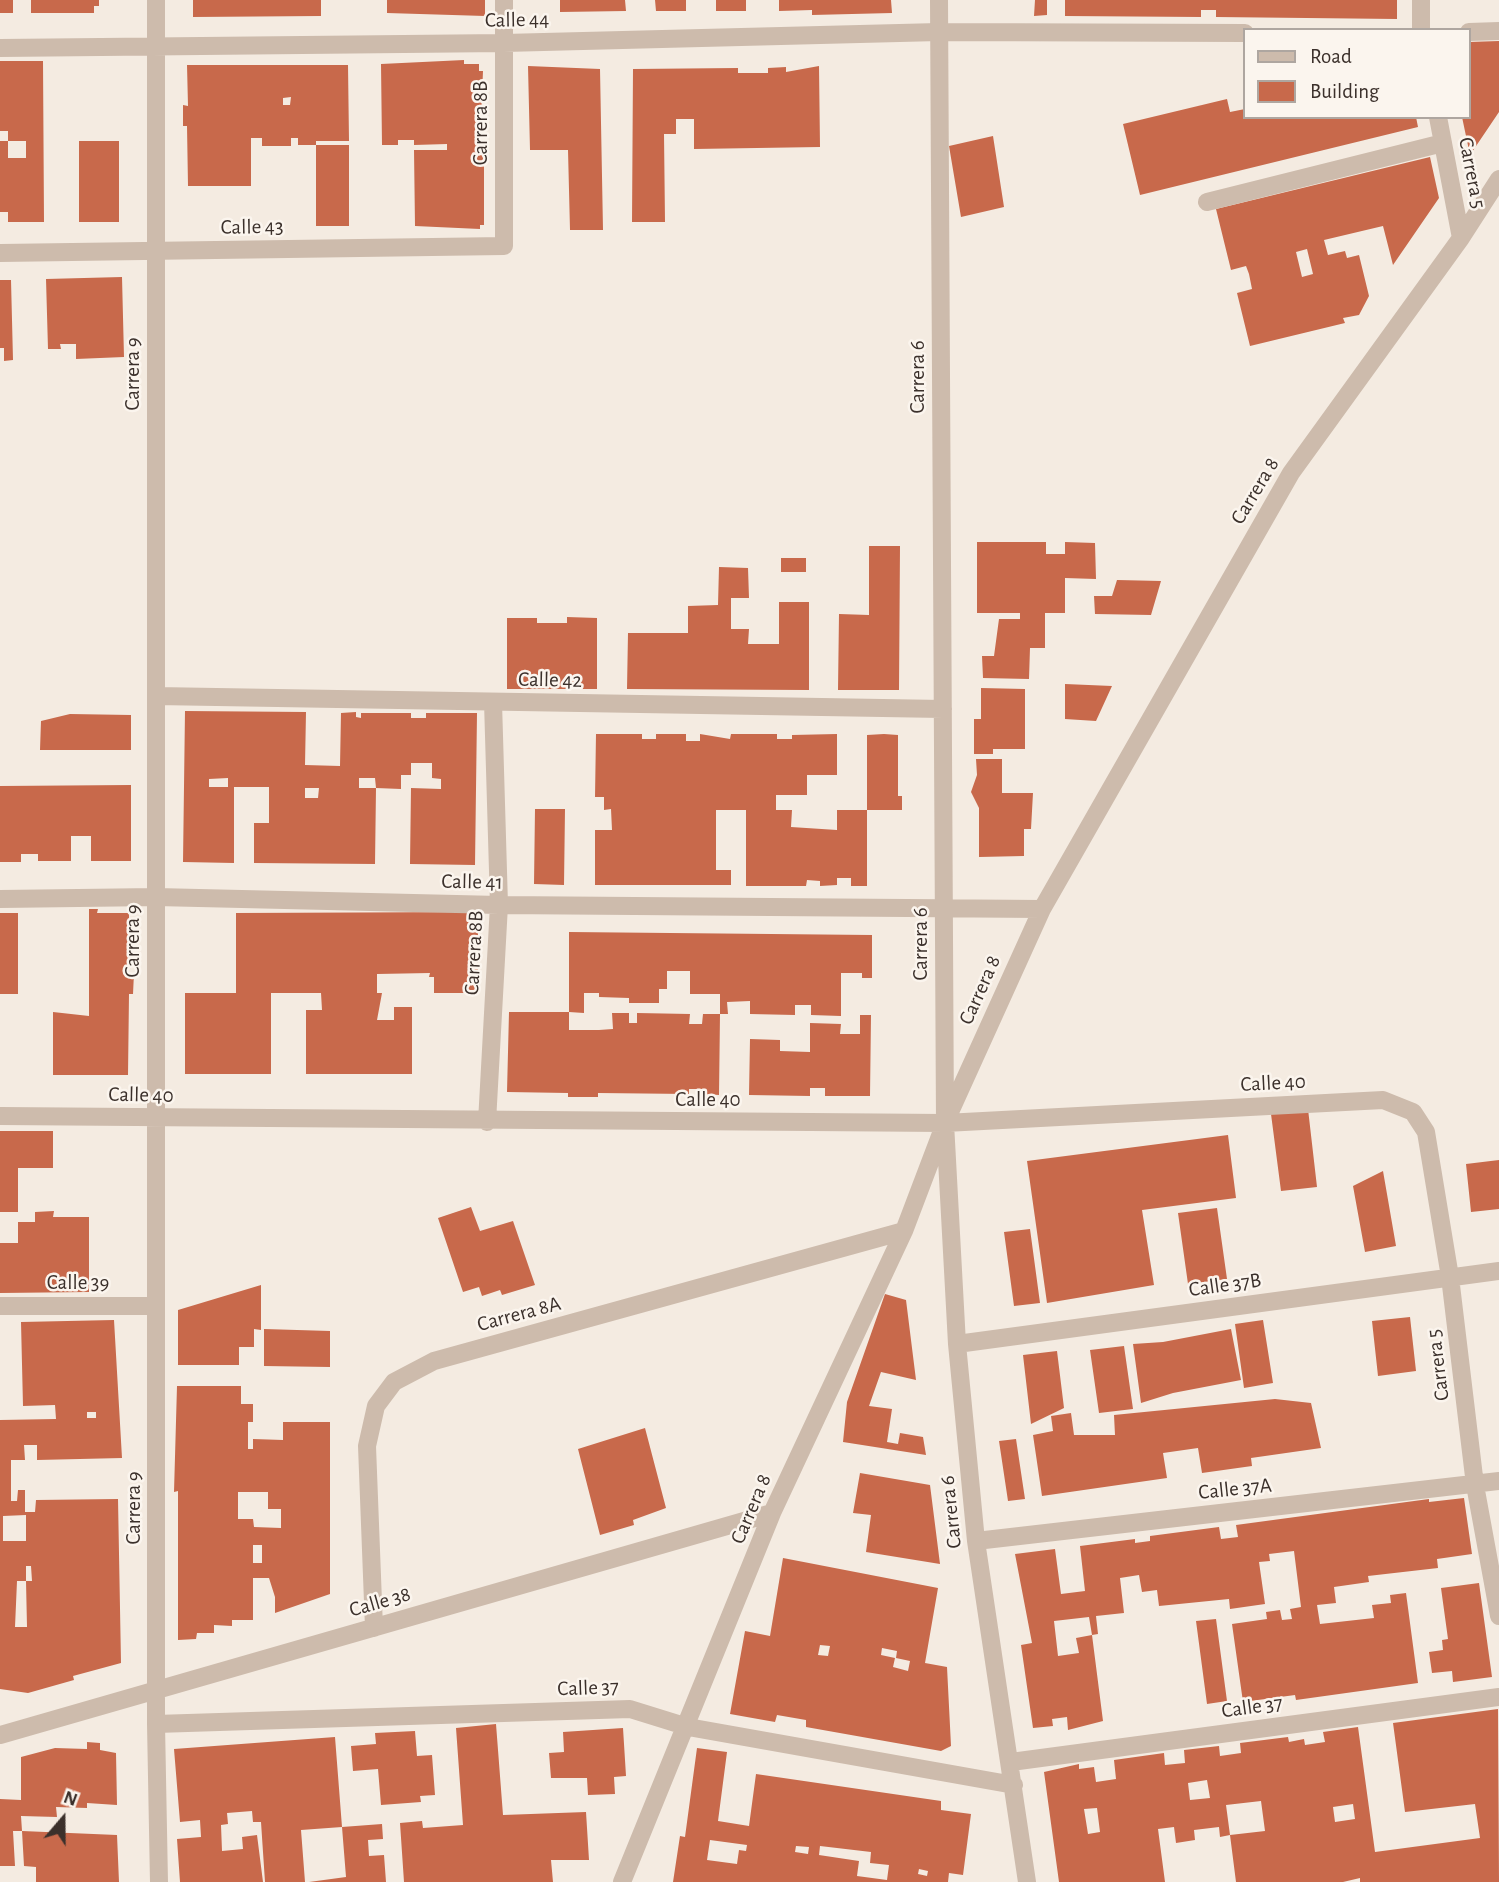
<!DOCTYPE html>
<html>
<head>
<meta charset="utf-8">
<style>
	body { margin:0 }
	#map { position:relative; width:1499px; height:1882px; overflow:hidden; background:#f4ebe1; font-family:"Alegreya Sans",sans-serif }
	canvas { display:block }
	.legend { position:absolute; left:1243px; top:28px; width:228px; height:91px; box-sizing:border-box; background:#fbf5ee; border:2px solid #aea6a0; margin:0; padding:9px 12px; list-style:none; font-size:21px; color:#3b302b }
	.legend li { display:flex; align-items:center; gap:14px; height:35px }
	.legend b { width:35px; border:2px solid #aea6a0 }
	.north { position:absolute; left:28px; top:1784px; width:70px; height:70px; -webkit-text-stroke:5px #fbf5ee; paint-order:stroke; rotate:20deg; font-size:19px; font-weight:700; line-height:28px; text-align:center; color:#3b302b }
	.north::after { content:''; display:block; margin:auto; width:24px; height:32px; background:#3b302b; clip-path:polygon(50% 0,100% 100%,50% 72%,0 100%) }
</style>
</head>
<body>
<div id="map">
<canvas width="1499" height="1882"></canvas>
<ul class="legend">
<li><b style="height:9px;background:#cdbbac"></b>Road</li>
<li><b style="height:19px;background:#c8694b"></b>Building</li>
</ul>
<div class="north">N</div>
</div>
<script>
const context = document.querySelector('canvas').getContext('2d');
context.lineJoin = 'round';
function paint(path, color) {
  context.fillStyle = color;
  context.fill(path, 'evenodd');
}
function toPath(rows) {
  const path = new Path2D();
  for (const r of rows) {
    path.moveTo(r[0], r[1]);
    for (let i = 2; i < r.length; i += 2) path.lineTo(r[i], r[i + 1]);
  }
  return path;
}
function stroke(path, color, width, dash) {
  context.strokeStyle = color;
  context.lineWidth = width;
  context.lineCap = dash ? 'butt' : 'round';
  context.setLineDash(dash || []);
  context.stroke(path);
}
function label(font, color, halo, rows, align = 'center') {
  context.font = font + ' "Alegreya Sans",sans-serif';
  context.lineWidth = 5;
  context.setLineDash([]);
  context.textBaseline = 'middle';
  context.strokeStyle = halo;
  context.fillStyle = color;
  for (const [text, x, y, turn = 0] of rows) {
    context.save();
    context.translate(x, y);
    context.rotate((+turn || 0) * Math.PI / 180);
    context.textAlign = isNaN(turn) ? turn : align;
    if (halo) context.strokeText(text, 0, 0);
    context.fillText(text, 0, 0);
    context.restore();
  }
}
const building = toPath([
	[0,0,13,0,13,13,0,13],
	[31,0,99,0,99,6,94,6,94,13,31,13],
	[193,0,321,0,321,16,193,17],
	[387,0,485,0,485,16,387,13],
	[560,0,625,0,626,11,560,12],
	[655,0,686,0,686,11,656,11],
	[716,0,746,0,746,11,716,11],
	[779,0,891,0,892,13,812,15,812,10,779,11],
	[1035,0,1047,0,1047,15,1034,16],
	[1065,0,1397,0,1397,19,1216,17,1216,10,1201,10,1201,17,1065,16],
	[1499,41,1499,112,1470,155,1462,117,1469,117,1469,42],
	[464,60,464,64,479,64,479,71,483,71,480,144,484,145,484,225,480,225,480,229,415,226,414,150,447,150,447,144,414,145,414,140,398,140,398,145,382,145,381,64],
	[0,61,43,61,44,222,8,222,8,212,0,212,0,141,8,141,8,131,0,131],
	[8,141,26,141,26,158,8,158],
	[187,65,348,65,349,141,316,141,316,145,298,145,298,138,291,138,291,146,262,146,262,138,251,138,251,186,188,186,187,126,183,126,183,105,188,106],
	[291,97,290,105,283,105,283,98],
	[528,66,600,69,603,230,570,230,568,150,530,150],
	[819,66,820,147,694,149,694,119,676,119,676,134,664,134,665,222,632,222,633,69,738,68,738,73,768,73,768,68,786,67,786,72],
	[1227,99,1230,112,1245,109,1245,117,1416,117,1418,127,1140,195,1123,124],
	[993,136,1004,207,961,217,949,146],
	[79,141,119,141,119,222,79,222],
	[316,145,349,145,349,226,316,226],
	[1430,157,1439,198,1393,265,1383,226,1324,240,1328,255,1345,251,1347,258,1359,255,1369,296,1359,315,1343,318,1345,323,1250,346,1237,293,1252,289,1249,274,1246,266,1231,270,1216,209],
	[1307,249,1313,274,1302,277,1296,252],
	[122,277,124,357,76,359,76,344,60,344,61,349,48,349,46,279],
	[0,280,11,280,13,360,4,361,4,348,0,348],
	[977,542,1046,542,1046,554,1065,554,1065,542,1095,543,1096,579,1065,578,1065,613,1045,613,1045,648,1030,648,1029,679,983,678,982,656,994,656,999,619,1020,619,1020,613,977,613],
	[869,546,900,546,899,690,838,690,839,614,869,615],
	[781,558,806,558,806,572,781,572],
	[719,567,748,568,749,598,731,598,731,629,749,629,748,644,779,644,779,602,809,602,809,690,627,689,628,633,688,633,688,606,718,605],
	[1117,580,1161,581,1151,615,1095,614,1094,596,1112,596],
	[567,617,597,618,597,689,507,689,507,618,537,618,537,623,567,623],
	[1065,684,1112,686,1096,721,1065,719],
	[981,688,1025,689,1025,749,993,749,993,754,974,754,974,719,981,719],
	[185,711,306,712,305,765,340,766,341,713,356,712,356,717,361,718,361,713,411,713,411,718,426,718,426,713,477,713,475,865,410,864,411,788,441,789,441,779,432,778,432,763,411,763,411,775,401,775,401,789,376,788,375,778,359,778,359,788,376,788,375,864,254,863,254,823,269,823,269,787,234,787,234,863,183,862],
	[228,778,228,787,209,787,209,779],
	[305,788,319,788,318,798,305,798],
	[70,714,131,715,131,750,40,750,41,721],
	[596,734,642,734,642,739,656,739,656,734,686,734,686,741,700,741,700,734,730,739,731,734,777,734,777,739,792,739,792,735,837,734,837,775,807,775,807,795,776,795,776,810,792,810,791,827,837,830,837,810,867,810,867,886,851,886,851,878,837,878,837,885,820,886,820,881,807,880,806,886,746,886,746,810,716,810,716,870,731,870,731,885,595,885,595,830,612,830,611,809,604,810,604,797,595,797],
	[884,734,898,735,898,796,902,796,902,810,867,810,867,735],
	[976,759,1002,759,1002,793,1033,793,1031,829,1024,829,1024,856,979,857,979,808,971,792,977,775],
	[131,785,131,861,91,861,91,836,71,836,71,861,38,861,38,854,21,854,21,862,0,862,0,786],
	[535,809,565,809,564,885,534,884],
	[89,909,98,909,97,913,129,913,129,973,134,973,133,994,129,994,128,1075,53,1075,53,1012,89,1016],
	[478,912,478,993,434,993,434,977,429,977,430,973,377,974,377,993,382,993,377,1020,394,1020,394,1007,412,1007,412,1074,306,1074,306,1010,322,1010,321,993,271,993,271,1074,185,1074,185,993,236,993,236,913],
	[0,913,18,913,18,994,0,994],
	[569,932,872,935,872,978,862,978,862,973,841,973,841,1016,811,1015,811,1005,795,1005,795,1015,750,1014,750,1001,727,1002,728,1014,720,1014,719,1095,704,1094,704,1089,689,1089,689,1094,598,1093,598,1097,568,1097,568,1093,507,1092,509,1012,569,1012,569,1030,599,1030,613,1029,612,1013,629,1013,629,1023,637,1023,637,1013,690,1014,689,1024,702,1024,703,1014,720,1014,720,994,690,994,690,971,667,971,667,989,659,989,659,1003,629,1003,629,998,599,997,599,993,584,993,584,1013,569,1012],
	[860,1015,871,1015,870,1096,825,1096,825,1088,810,1088,810,1096,749,1095,750,1039,780,1040,780,1051,810,1052,810,1023,841,1024,840,1034,860,1034],
	[1308,1109,1317,1187,1281,1191,1271,1114],
	[0,1131,53,1131,53,1168,18,1168,18,1212,0,1212],
	[1228,1135,1236,1198,1142,1210,1154,1285,1047,1303,1027,1161],
	[1499,1160,1499,1209,1471,1212,1466,1164],
	[1383,1171,1396,1246,1365,1252,1353,1186],
	[471,1207,480,1231,513,1221,535,1285,502,1295,500,1290,482,1296,479,1287,463,1292,438,1218],
	[1217,1208,1227,1279,1188,1284,1178,1213],
	[54,1211,53,1217,89,1217,89,1292,0,1293,0,1243,18,1243,18,1222,35,1222,35,1212],
	[1030,1229,1040,1303,1014,1306,1004,1232],
	[261,1285,261,1330,254,1329,254,1347,239,1347,239,1365,178,1365,178,1310],
	[885,1294,906,1300,916,1380,881,1372,869,1406,892,1409,887,1442,898,1444,900,1433,923,1437,926,1455,843,1442,847,1402],
	[1410,1317,1416,1371,1378,1376,1372,1321],
	[114,1320,122,1458,37,1460,37,1445,24,1445,25,1460,11,1460,11,1501,17,1501,18,1490,25,1490,25,1512,35,1512,36,1500,118,1499,121,1663,73,1676,74,1680,28,1693,0,1689,0,1420,56,1419,55,1405,23,1406,21,1322],
	[87,1412,96,1412,96,1418,87,1418],
	[26,1515,26,1541,3,1541,3,1516],
	[26,1566,31,1566,32,1581,26,1581,27,1627,15,1627,17,1581,26,1581],
	[1263,1320,1273,1383,1244,1388,1235,1324],
	[264,1329,330,1331,330,1367,264,1366],
	[1231,1329,1241,1380,1173,1393,1141,1403,1133,1344,1163,1342],
	[1124,1346,1133,1409,1099,1413,1090,1350],
	[1057,1351,1064,1408,1031,1424,1023,1355],
	[177,1386,241,1386,241,1404,253,1404,253,1422,248,1422,248,1449,253,1449,253,1439,283,1440,283,1422,330,1422,330,1594,275,1613,275,1597,269,1578,253,1578,253,1620,232,1620,232,1626,214,1625,214,1633,197,1633,196,1639,178,1640,178,1491,174,1492],
	[238,1492,268,1492,268,1509,281,1509,281,1528,254,1527,253,1519,238,1519],
	[253,1545,262,1545,262,1563,253,1563],
	[1275,1399,1311,1403,1321,1448,1251,1458,1252,1466,1202,1473,1198,1448,1163,1453,1167,1478,1042,1496,1033,1435,1053,1431,1051,1416,1071,1413,1074,1435,1115,1435,1114,1415],
	[645,1428,666,1508,633,1520,634,1525,600,1535,578,1449],
	[1016,1439,1025,1499,1008,1501,999,1441],
	[860,1473,930,1485,940,1564,866,1552,871,1515,853,1513],
	[1464,1498,1472,1554,1437,1559,1438,1568,1368,1576,1369,1582,1334,1587,1336,1603,1317,1605,1320,1624,1374,1618,1372,1605,1391,1603,1390,1595,1406,1593,1418,1683,1296,1700,1295,1695,1243,1702,1232,1624,1267,1619,1266,1612,1280,1610,1282,1620,1292,1619,1290,1609,1301,1607,1294,1551,1269,1554,1270,1561,1259,1562,1265,1604,1230,1609,1229,1599,1159,1606,1157,1590,1142,1592,1139,1575,1120,1578,1124,1613,1096,1616,1098,1634,1092,1635,1089,1617,1054,1621,1058,1656,1079,1653,1076,1638,1092,1635,1103,1721,1068,1730,1067,1717,1052,1719,1053,1726,1033,1728,1021,1645,1032,1643,1015,1554,1055,1549,1061,1594,1085,1591,1080,1546,1135,1539,1135,1543,1150,1541,1150,1536,1219,1527,1221,1539,1238,1537,1236,1525,1429,1499,1429,1502],
	[783,1558,938,1588,925,1663,947,1667,951,1746,941,1751,806,1727,806,1720,777,1715,775,1722,730,1714,745,1631,770,1636],
	[820,1645,830,1646,828,1656,818,1655],
	[882,1648,897,1651,896,1658,910,1661,908,1671,893,1667,895,1658,881,1655],
	[1479,1583,1492,1677,1453,1682,1452,1671,1432,1673,1429,1652,1443,1650,1442,1640,1448,1639,1441,1588],
	[1216,1619,1227,1701,1207,1704,1196,1621],
	[1498,1709,1499,1882,1360,1882,1360,1878,1343,1882,1236,1882,1230,1835,1220,1837,1219,1827,1194,1830,1195,1840,1176,1843,1174,1827,1158,1829,1165,1882,1059,1882,1044,1772,1079,1764,1079,1769,1094,1767,1096,1782,1116,1779,1114,1760,1164,1753,1165,1765,1185,1763,1184,1750,1219,1746,1220,1756,1241,1753,1240,1743,1288,1737,1289,1742,1304,1739,1305,1745,1325,1742,1323,1732,1358,1727,1375,1852,1480,1838,1475,1804,1405,1812,1393,1723],
	[1207,1780,1210,1798,1190,1800,1188,1783],
	[1261,1801,1265,1831,1230,1835,1226,1805],
	[1353,1804,1355,1819,1335,1822,1333,1807],
	[1097,1808,1100,1832,1088,1834,1084,1809],
	[496,1724,503,1815,586,1812,589,1860,551,1860,553,1882,404,1882,400,1823,422,1821,423,1828,463,1825,456,1728],
	[623,1728,626,1776,614,1777,615,1794,588,1795,587,1778,551,1778,549,1753,564,1752,563,1732],
	[415,1731,417,1756,432,1755,435,1795,420,1796,421,1802,381,1805,378,1769,353,1771,351,1746,376,1744,375,1733],
	[335,1737,342,1827,301,1830,305,1882,265,1882,261,1822,253,1822,252,1811,227,1813,228,1824,221,1825,222,1851,243,1849,242,1837,257,1835,263,1882,180,1882,177,1839,201,1837,200,1820,180,1822,174,1749],
	[87,1742,100,1743,100,1750,116,1753,117,1805,87,1803,87,1808,56,1807,57,1817,21,1816,22,1831,13,1831,15,1866,0,1866,0,1799,21,1800,21,1757,55,1748,87,1749],
	[697,1748,727,1752,718,1821,749,1826,756,1774,941,1801,941,1810,971,1814,963,1875,949,1873,948,1882,673,1882,680,1836,685,1837],
	[710,1840,747,1845,746,1851,739,1850,737,1864,707,1860],
	[796,1846,809,1847,808,1854,795,1852],
	[820,1846,871,1852,870,1863,889,1865,887,1880,857,1876,859,1861,819,1855],
	[919,1869,928,1871,927,1876,918,1874],
	[382,1824,383,1839,368,1840,369,1856,384,1855,386,1882,309,1882,346,1877,342,1827],
	[22,1831,117,1835,119,1882,36,1882,36,1867,24,1866]
]);
const street = toPath([
	[156,0,156,1724,159,1882],
	[939,0,945,1123,957,1344,976,1541,1027,1882],
	[1421,0,1421,30],
	[1469,32,1499,31],
	[0,48,504,43,939,32,1245,33],
	[1438,117,1461,238],
	[1207,202,1443,143],
	[0,253,504,246,504,0],
	[156,696,943,709],
	[0,899,156,897,499,905,1042,909],
	[0,1116,945,1123,1383,1100,1413,1112,1426,1132,1450,1277,1475,1485,1499,1616],
	[487,1122,499,905,493,702],
	[0,1306,156,1306],
	[957,1344,1499,1271],
	[976,1541,1499,1481],
	[374,1628,367,1446,376,1406,394,1382,434,1361,904,1231],
	[156,1724,630,1709,688,1727,1014,1785],
	[0,1735,772,1513],
	[1011,1762,1499,1697],
	[622,1882,772,1513,904,1231,945,1123,1042,909,1291,473,1461,238,1499,179]
]);
const streetNames = [
	["Calle 44",517,20,-1],
	["Carrera 8B",481,123,-90],
	["Carrera 5",1472,173,79],
	["Calle 43",252,227,-1],
	["Carrera 9",133,374,-90],
	["Carrera 6",918,377,-90],
	["Carrera 8",1255,491,-59],
	["Calle 42",550,680,1],
	["Calle 41",472,882,1],
	["Carrera 9",133,941,-90],
	["Carrera 6",921,944,-90],
	["Carrera 8B",474,953,-87],
	["Carrera 8",980,990,-66],
	["Calle 40",1273,1083,-3],
	["Calle 40",141,1095,1],
	["Calle 40",708,1100],
	["Calle 39",78,1283],
	["Calle 37B",1225,1285,-8],
	["Carrera 8A",519,1314,-15],
	["Carrera 5",1438,1365,-97],
	["Calle 37A",1235,1489,-6],
	["Carrera 9",134,1508,-90],
	["Carrera 8",751,1509,-67],
	["Carrera 6",951,1512,-96],
	["Calle 38",380,1602,-16],
	["Calle 37",588,1688,-2],
	["Calle 37",1252,1707,-8]
];
paint(building, '#c8694b');
stroke(street, '#cdbbac', 18);
label('21px', '#3b302b', '#fbf5ee', streetNames);
</script>
</body>
</html>
